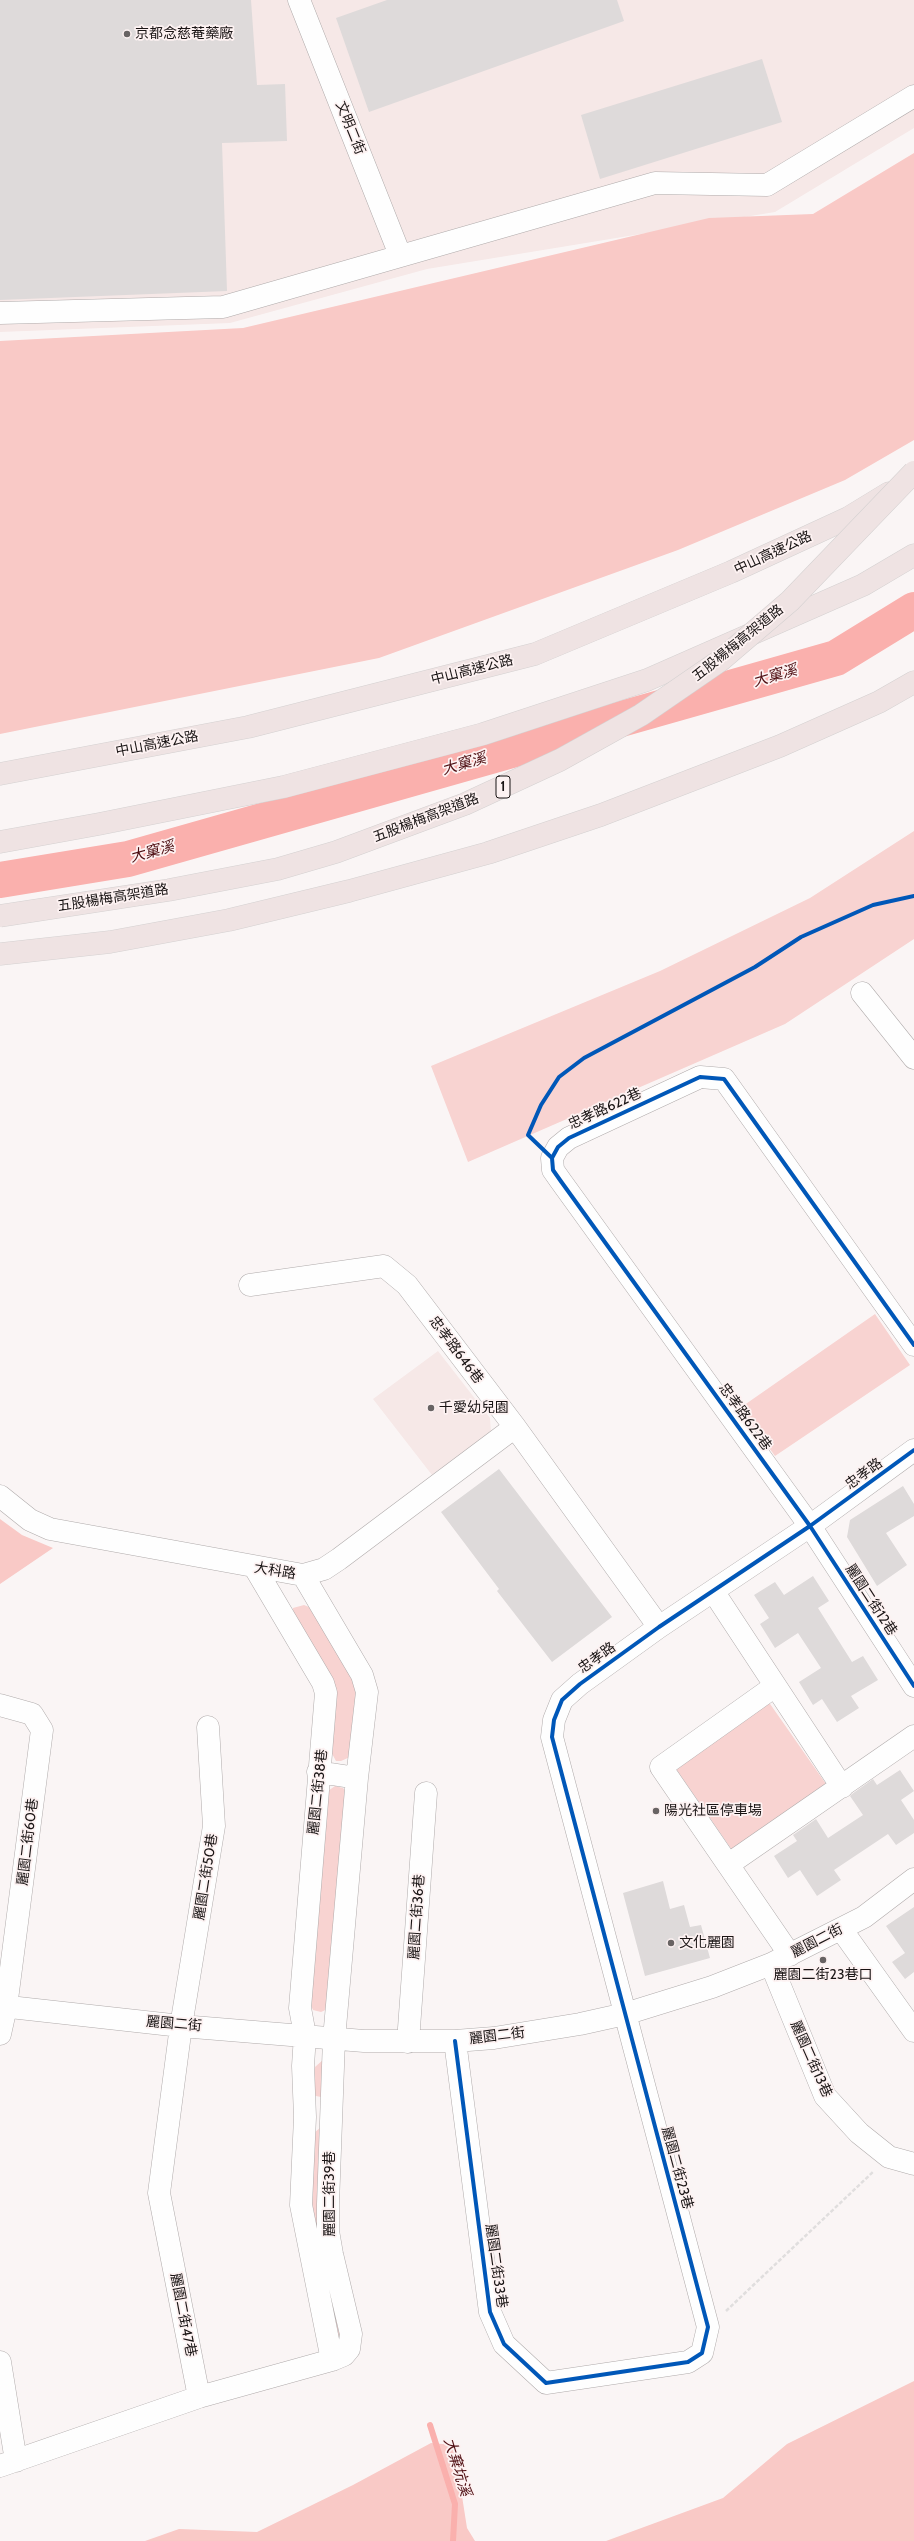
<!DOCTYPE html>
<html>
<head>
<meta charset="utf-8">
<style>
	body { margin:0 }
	canvas { display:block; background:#faf5f5 }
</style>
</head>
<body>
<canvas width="914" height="2541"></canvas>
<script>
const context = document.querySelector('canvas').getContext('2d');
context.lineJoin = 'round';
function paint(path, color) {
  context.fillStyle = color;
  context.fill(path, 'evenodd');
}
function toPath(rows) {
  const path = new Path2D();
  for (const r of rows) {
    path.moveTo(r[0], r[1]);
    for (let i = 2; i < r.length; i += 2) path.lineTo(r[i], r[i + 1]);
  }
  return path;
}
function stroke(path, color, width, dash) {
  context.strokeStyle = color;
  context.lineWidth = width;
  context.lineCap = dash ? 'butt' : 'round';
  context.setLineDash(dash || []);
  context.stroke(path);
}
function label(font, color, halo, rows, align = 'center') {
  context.font = font + ' Cabin,"Noto Sans TC",sans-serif';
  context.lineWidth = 3.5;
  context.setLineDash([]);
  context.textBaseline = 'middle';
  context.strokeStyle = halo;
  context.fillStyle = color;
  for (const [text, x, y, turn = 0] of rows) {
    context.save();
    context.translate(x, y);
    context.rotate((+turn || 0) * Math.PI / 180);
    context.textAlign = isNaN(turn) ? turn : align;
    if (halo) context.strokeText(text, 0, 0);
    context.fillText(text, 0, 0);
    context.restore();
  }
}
const built = toPath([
	[0,0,914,0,914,128,775,212,427,269,230,323,0,332],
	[438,1351,490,1418,491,1432,432,1475,373,1399]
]);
const green = toPath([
	[914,831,914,939,785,1024,468,1162,431,1066,660,971,810,898],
	[875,1314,910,1365,775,1456,740,1408],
	[304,1605,314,1609,355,1676,357,1689,350,1757,341,1761,336,1761,330,1750,335,1703,294,1620,293,1608],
	[768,1701,826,1784,732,1850,674,1766],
	[335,1786,343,1788,349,1796,330,2008,321,2012,313,2010,310,2003,328,1791],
	[324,2059,326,2087,321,2097,311,2095,315,2067],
	[321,2127,343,2330,340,2344,309,2202,314,2133]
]);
const forest = toPath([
	[914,153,914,440,845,480,678,550,379,658,0,734,0,341,243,328,709,218,813,214],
	[0,1519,22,1535,53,1548,0,1584],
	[914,2381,914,2541,606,2541,723,2498,787,2444],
	[431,2443,454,2445,467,2528,475,2541,145,2541,179,2529,257,2532,353,2485]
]);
const stream = toPath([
	[430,2425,455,2504,453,2541]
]);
const river = toPath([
	[0,880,128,859,836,658,914,610]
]);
const building = toPath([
	[0,0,251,0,257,85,285,84,287,141,222,143,227,291,0,300],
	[387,0,617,0,624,21,369,112,336,18],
	[762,59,782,122,600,179,581,115],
	[499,1469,612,1617,552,1662,497,1591,499,1589,441,1512],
	[903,1486,914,1504,914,1516,886,1533,907,1565,877,1586,847,1537,850,1520],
	[813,1576,829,1601,818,1608,852,1662,863,1656,878,1680,851,1696,859,1708,837,1722,822,1699,813,1705,799,1682,821,1668,798,1633,775,1648,760,1624,769,1618,754,1595,775,1582,784,1595],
	[900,1770,914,1791,901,1800,914,1820,914,1833,896,1845,888,1834,834,1870,841,1880,817,1896,800,1870,788,1878,774,1856,797,1841,793,1835,816,1819,828,1838,863,1815,850,1796,852,1794,873,1779,877,1785],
	[663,1881,670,1909,684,1905,690,1927,701,1925,710,1958,645,1976,623,1893],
	[914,1907,914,1972,905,1979,892,1962,905,1953,886,1926]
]);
const path = toPath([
	[726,2311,874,2171]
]);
const minor = toPath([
	[299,0,400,255],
	[0,313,223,307,655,183,767,185,914,96],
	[862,993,914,1058],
	[250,1285,384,1266,407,1285,515,1427,659,1627],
	[914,1345,724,1079,700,1077,569,1138,558,1147,552,1158,553,1170,560,1180,810,1526,914,1686],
	[0,1496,30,1520,50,1529,303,1575,324,1569,339,1559,515,1427],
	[255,1568,323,1683,326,1693,300,2008,305,2035,303,2066,305,2117,301,2205,332,2360],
	[713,1591,842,1787],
	[775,1686,661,1767,790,1955],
	[0,1705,32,1714,42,1730,6,2007,0,2034],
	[318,1772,357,1778],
	[729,1864,914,1736],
	[841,1929,914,2031],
	[771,1964,825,2096,859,2133,889,2157,914,2164],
	[0,2006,181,2026,364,2041,455,2041,494,2038,580,2024,625,2014,712,1987,771,1964,864,1917,914,1879],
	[455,2041,490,2312,504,2344,546,2383,688,2362,702,2353,708,2327,552,1737,554,1720,562,1700,580,1684,659,1627,810,1526,914,1450],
	[408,2042,426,1793],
	[0,2362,16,2461],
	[199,2397,332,2360,344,2355,349,2349,351,2334,332,2254,328,2231,328,2204,334,2039,357,1778,367,1692,362,1675,303,1575],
	[0,2466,199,2397,159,2193,181,2026,214,1826,208,1727]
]);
const highway = toPath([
	[0,774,248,727,535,654,731,572,848,518,889,493],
	[0,842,99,824,283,787,483,734,647,680,863,585,914,555],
	[0,954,110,942,229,920,349,891,488,853,601,815,780,746,879,702,914,682]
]);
const highwayBridge = toPath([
	[0,916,169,890,278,869,336,852,465,804,560,760,641,715,721,660,790,601,914,472]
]);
const cycleway = toPath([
	[552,1158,528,1135,541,1105,559,1077,584,1058,755,967,801,937,873,905,914,896],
	[914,1345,724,1079,700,1077,569,1138,558,1147,552,1158,553,1170,560,1180,810,1526,914,1686],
	[455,2041,490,2312,504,2344,546,2383,688,2362,702,2353,708,2327,552,1737,554,1720,562,1700,580,1684,659,1627,810,1526,914,1450]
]);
const markers = [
	[127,34,4,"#686363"],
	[431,1408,4,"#686363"],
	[656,1811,4,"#686363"],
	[671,1943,4,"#686363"],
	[823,1960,4,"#686363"]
];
const shields = [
	[503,787,14]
];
const shieldNames = [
	["1",503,787]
];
const poiNames = [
	["京都念慈菴藥廠",135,34],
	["千愛幼兒園",439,1408],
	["陽光社區停車場",664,1811],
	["文化麗園",679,1943],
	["麗園二街23巷口",823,1975,"center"]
];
const streetNames = [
	["文明二街",350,128,68],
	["中山高速公路",773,553,-25],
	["五股楊梅高架道路",738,643,-39],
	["中山高速公路",472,670,-14],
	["中山高速公路",157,744,-11],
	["五股楊梅高架道路",426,818,-21],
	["五股楊梅高架道路",113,898,-9],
	["忠孝路622巷",605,1109,-25],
	["忠孝路646巷",456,1350,53],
	["忠孝路622巷",745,1417,54],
	["忠孝路",864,1474,-36],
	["大科路",275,1571,9],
	["麗園二街12巷",871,1600,57],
	["忠孝路",597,1658,-35],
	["麗園二街38巷",318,1792,-84],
	["麗園二街60巷",28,1842,-83],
	["麗園二街50巷",206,1877,-81],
	["麗園二街36巷",417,1917,-86],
	["麗園二街",817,1941,-27],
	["麗園二街",174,2024,5],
	["麗園二街",497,2036,-7],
	["麗園二街13巷",811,2059,66],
	["麗園二街23巷",677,2168,75],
	["麗園二街39巷",330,2194,-90],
	["麗園二街33巷",496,2266,82],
	["麗園二街47巷",183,2315,79]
];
const waterNames = [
	["大窠溪",775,676,-16],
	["大窠溪",464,764,-16],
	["大窠溪",152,852,-15],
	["大棄坑溪",457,2467,73]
];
paint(built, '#f6e8e7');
paint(green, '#f8d3d1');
paint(forest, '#f9c9c6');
stroke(stream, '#fab0ad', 6);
stroke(river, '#fab0ad', 36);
paint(building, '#dedada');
stroke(minor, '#b0abab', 23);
stroke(highway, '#d4d1d1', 23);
stroke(path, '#e0dede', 2.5, [4, 2]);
stroke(minor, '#fefefe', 22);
stroke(highway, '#efe3e3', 22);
stroke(highwayBridge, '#d4d1d1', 23, []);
stroke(highwayBridge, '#efe3e3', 22);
stroke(cycleway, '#0057b8', 4);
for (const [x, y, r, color] of markers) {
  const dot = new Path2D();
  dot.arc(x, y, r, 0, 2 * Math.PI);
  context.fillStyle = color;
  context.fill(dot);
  stroke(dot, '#fdf2f2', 1.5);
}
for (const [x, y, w] of shields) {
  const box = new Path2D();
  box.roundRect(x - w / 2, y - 11, w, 22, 3);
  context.fillStyle = '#fdf2f2';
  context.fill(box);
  stroke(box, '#191414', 1);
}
label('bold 13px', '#191414', null, shieldNames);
label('14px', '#191414', '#fdf2f2', poiNames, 'left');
label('14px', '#191414', '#fdf2f2', streetNames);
label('italic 15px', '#4e0e12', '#fdf2f2', waterNames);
</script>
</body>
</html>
